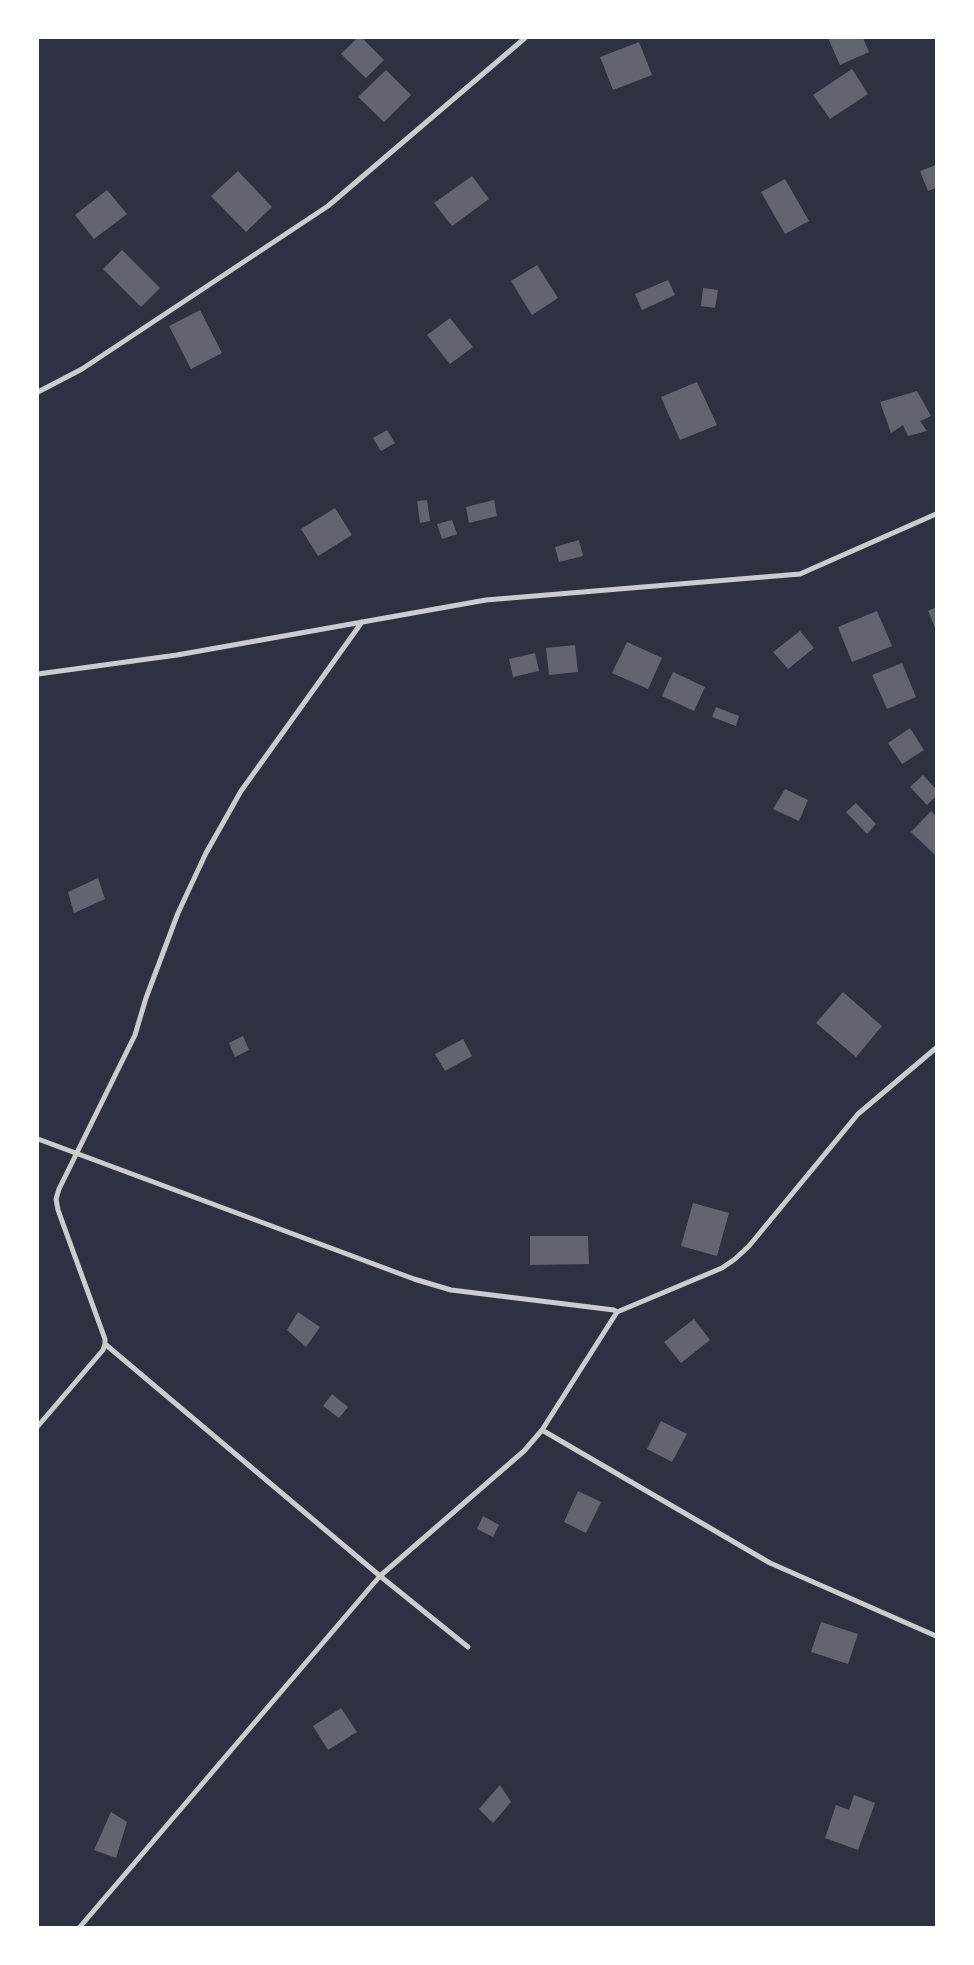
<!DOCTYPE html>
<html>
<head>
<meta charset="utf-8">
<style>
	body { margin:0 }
	#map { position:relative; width:974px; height:1965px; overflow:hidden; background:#2d3142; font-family:"Fira Sans",sans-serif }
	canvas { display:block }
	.frame { position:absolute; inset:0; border:39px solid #fff; pointer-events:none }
</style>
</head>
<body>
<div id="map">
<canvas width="974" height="1965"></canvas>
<div class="frame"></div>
</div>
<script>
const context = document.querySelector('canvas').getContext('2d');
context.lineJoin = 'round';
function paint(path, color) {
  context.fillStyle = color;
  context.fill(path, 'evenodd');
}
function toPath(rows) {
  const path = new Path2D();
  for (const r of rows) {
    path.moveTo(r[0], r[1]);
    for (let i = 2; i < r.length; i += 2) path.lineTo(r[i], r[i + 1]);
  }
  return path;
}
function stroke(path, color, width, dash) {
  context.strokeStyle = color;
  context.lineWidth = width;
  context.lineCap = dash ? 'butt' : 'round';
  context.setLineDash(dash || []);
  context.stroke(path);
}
const building = toPath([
	[357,38,362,38,384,60,366,78,341,54],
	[828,38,863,38,869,52,840,65],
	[639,42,652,75,613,90,600,57],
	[852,69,868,94,830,119,813,95],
	[386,70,411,95,384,122,358,97],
	[936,165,936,188,928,191,920,171],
	[238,171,272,207,246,232,211,196],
	[472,176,489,199,452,226,434,203],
	[785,179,809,221,785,234,761,192],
	[107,190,127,214,94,239,75,215],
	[122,250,160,288,141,307,103,269],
	[537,265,558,298,532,315,511,281],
	[668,280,675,295,642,310,635,294],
	[703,288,718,290,715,308,701,306],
	[200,310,222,353,191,369,169,326],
	[450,318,473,347,450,364,427,335],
	[697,382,717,425,680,440,661,397],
	[917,391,931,416,920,421,927,431,908,436,903,425,891,433,880,402],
	[387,430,395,443,381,451,373,438],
	[427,500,430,521,420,523,417,501],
	[494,500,497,516,469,523,466,507],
	[335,508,352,535,318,556,301,529],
	[452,520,457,534,442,539,437,524],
	[579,540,583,556,559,562,555,547],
	[936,607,936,630,928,611],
	[877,611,892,646,852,662,838,627],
	[800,631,814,648,788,669,773,652],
	[627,642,662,658,648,689,612,673],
	[575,645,578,672,549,675,546,648],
	[535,653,539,671,513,677,509,659],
	[902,663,916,697,887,709,872,675],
	[673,672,705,687,694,711,662,696],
	[716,707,739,716,736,726,712,717],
	[910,728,924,750,902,764,888,743],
	[923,775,936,789,936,796,927,805,910,787],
	[785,789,808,800,799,821,773,809],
	[856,803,876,824,867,834,846,812],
	[931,811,936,816,936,856,911,832],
	[98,878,105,899,74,913,68,892],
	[843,992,882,1026,856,1057,816,1023],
	[243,1036,249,1050,235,1057,229,1043],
	[463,1039,472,1056,445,1071,435,1054],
	[693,1203,729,1213,717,1256,681,1246],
	[530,1236,588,1236,589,1264,530,1265],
	[298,1312,320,1327,306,1347,287,1330],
	[694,1319,710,1340,681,1363,664,1342],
	[332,1394,348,1407,339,1418,323,1406],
	[661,1421,687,1434,672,1462,647,1449],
	[578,1491,601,1502,586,1533,564,1522],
	[483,1516,499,1525,493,1537,477,1529],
	[821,1622,858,1634,848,1664,811,1652],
	[341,1708,357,1732,328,1750,313,1726],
	[500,1785,511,1802,493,1823,479,1809],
	[854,1795,875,1803,858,1850,825,1838,836,1805,849,1810],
	[111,1812,127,1822,116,1858,94,1850]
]);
const minor = toPath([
	[38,392,82,369,328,206,525,38],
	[38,674,177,655,486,600,800,574,936,514],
	[38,1139,414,1279,451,1290,614,1310,617,1312],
	[105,1344,380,1576,468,1647],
	[38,1426,103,1350,105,1344,105,1339,58,1210,56,1199,59,1189,135,1035,146,998,178,913,206,853,241,791,362,622],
	[542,1430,770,1563,936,1636],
	[79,1928,380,1576,524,1451,542,1430,617,1312,722,1268,735,1259,749,1246,858,1114,936,1048]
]);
paint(building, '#626471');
stroke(minor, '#caccd0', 5);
</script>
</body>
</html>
